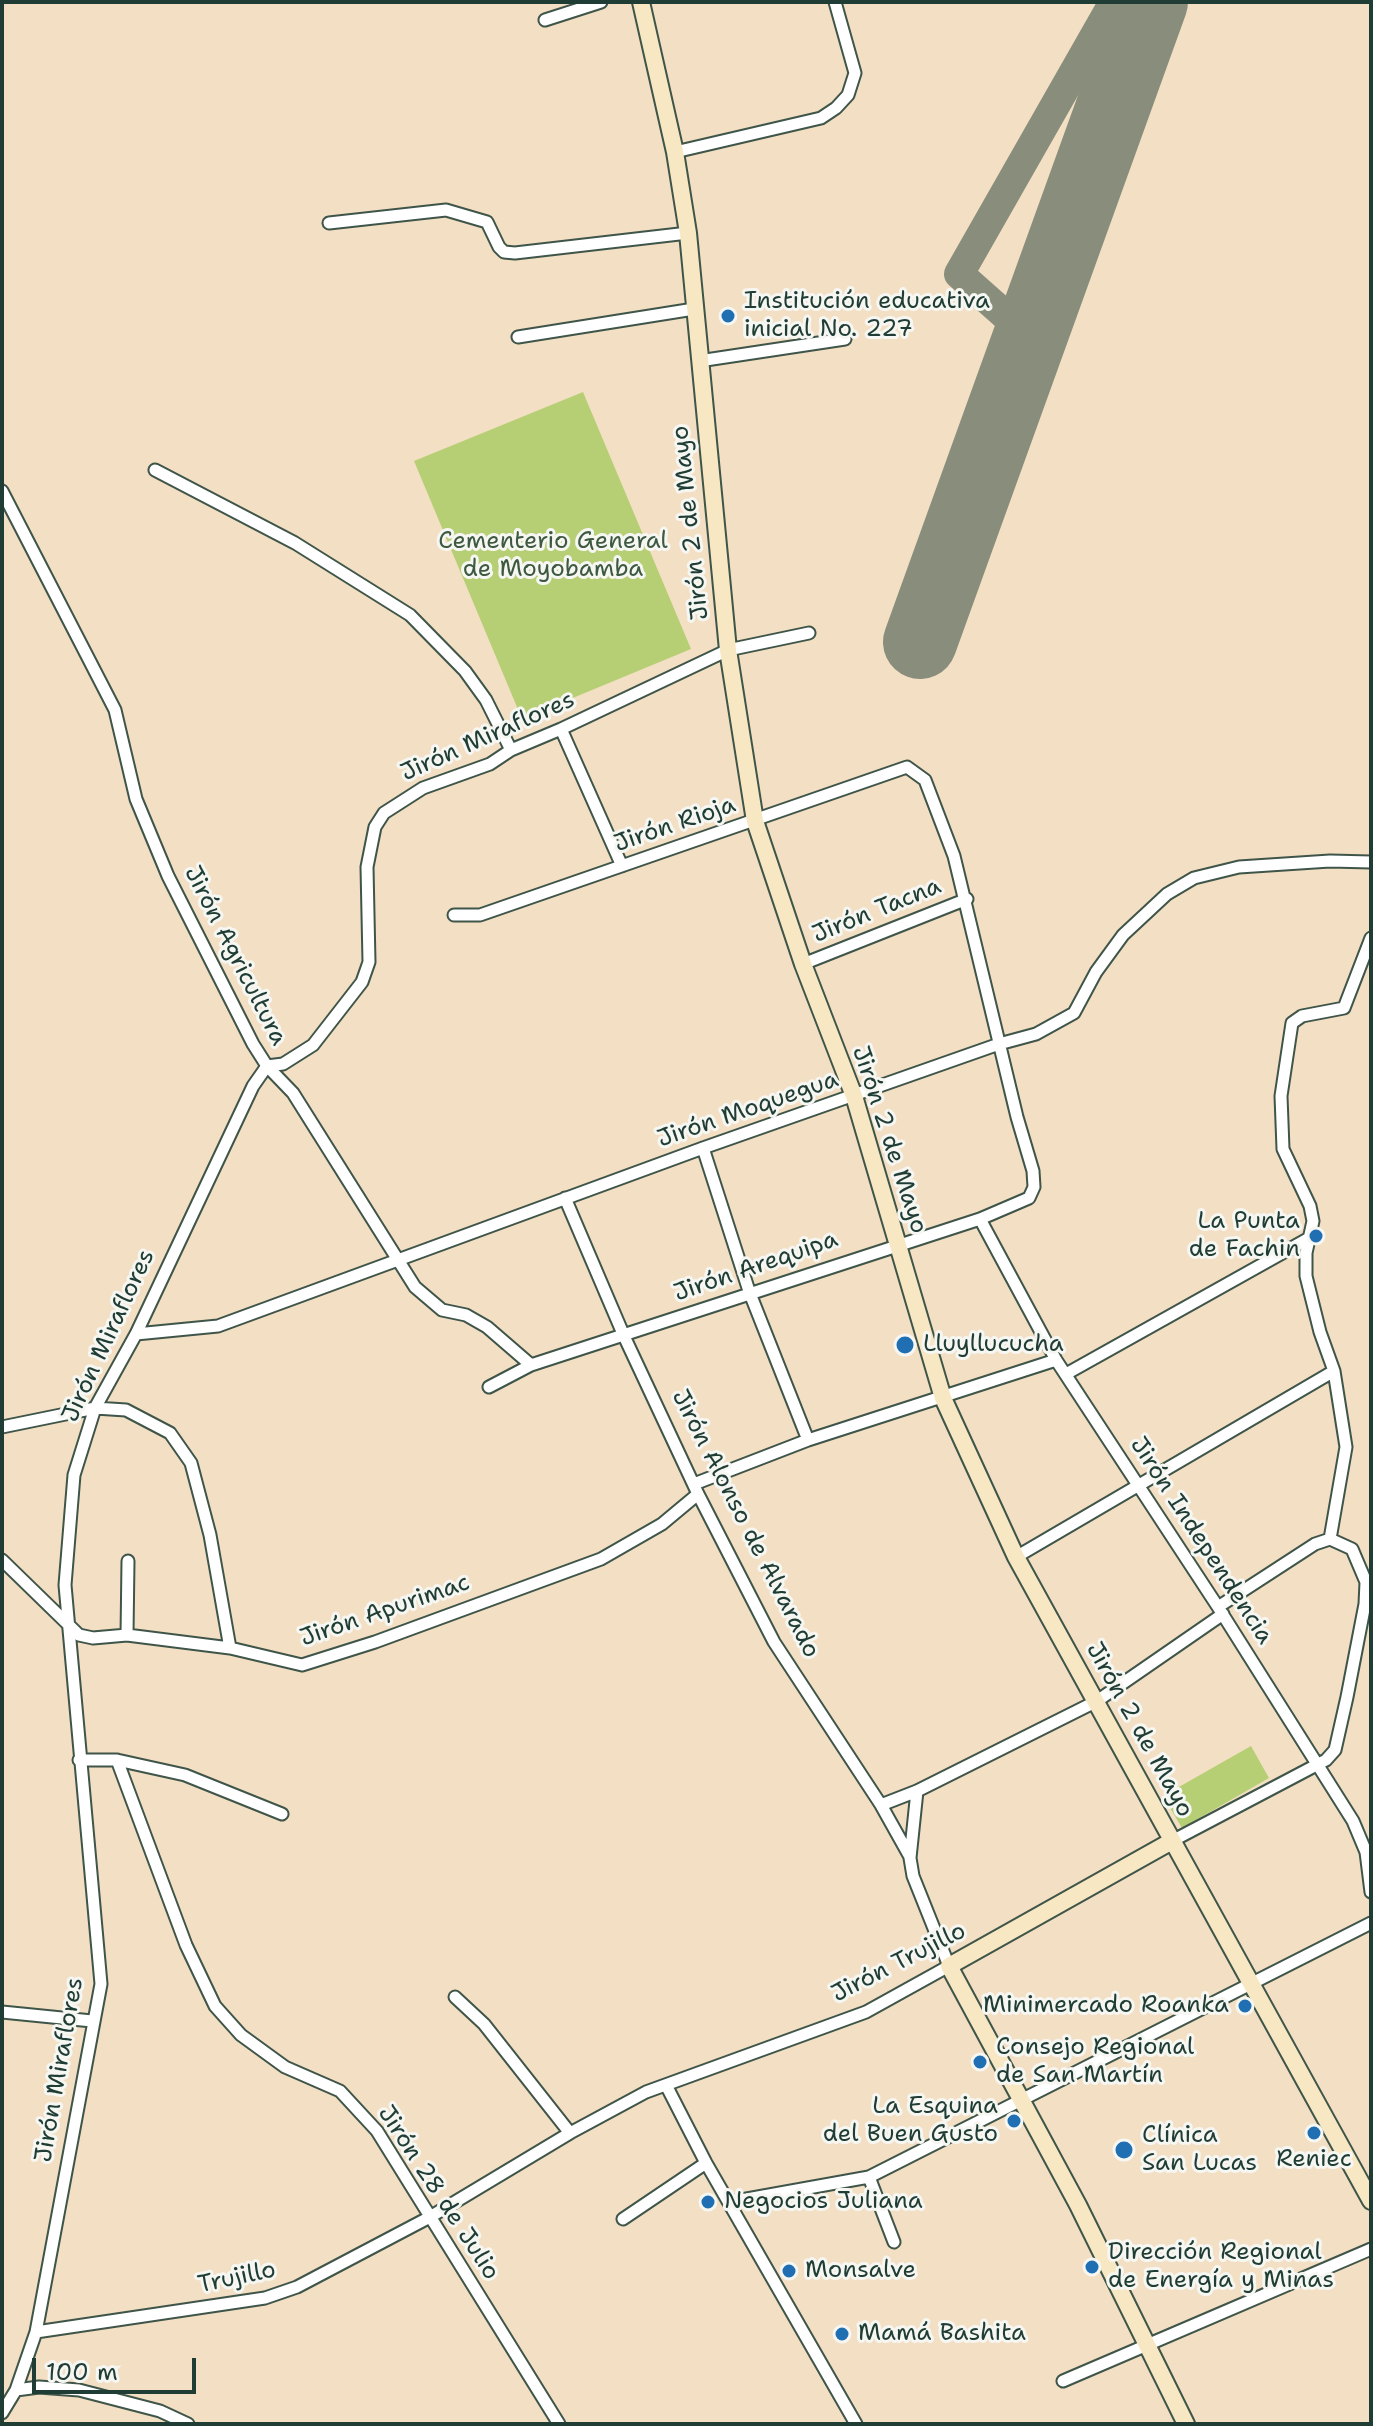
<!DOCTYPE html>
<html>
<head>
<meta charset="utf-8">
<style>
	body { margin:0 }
	#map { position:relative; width:1373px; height:2426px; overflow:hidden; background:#f3dfc3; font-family:"Shantell Sans",sans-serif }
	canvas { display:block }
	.frame { position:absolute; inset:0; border:4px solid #1f3d34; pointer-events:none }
	.scale { position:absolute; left:32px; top:2358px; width:164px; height:36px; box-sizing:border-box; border:4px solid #1f3d34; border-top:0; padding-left:10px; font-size:24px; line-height:28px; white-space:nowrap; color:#1f3d34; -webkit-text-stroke:6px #f6f6f2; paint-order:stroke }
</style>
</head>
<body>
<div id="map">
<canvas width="1373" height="2426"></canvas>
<div class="frame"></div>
<div class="scale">100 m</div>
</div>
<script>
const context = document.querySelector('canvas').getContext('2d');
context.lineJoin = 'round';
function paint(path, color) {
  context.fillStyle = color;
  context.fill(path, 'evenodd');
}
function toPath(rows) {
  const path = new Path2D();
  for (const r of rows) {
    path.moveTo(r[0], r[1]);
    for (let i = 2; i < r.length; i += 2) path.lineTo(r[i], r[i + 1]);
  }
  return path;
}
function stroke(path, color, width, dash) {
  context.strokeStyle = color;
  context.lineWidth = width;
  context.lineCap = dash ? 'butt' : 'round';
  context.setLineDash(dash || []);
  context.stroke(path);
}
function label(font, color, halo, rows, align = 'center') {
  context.font = font + ' "Shantell Sans",sans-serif';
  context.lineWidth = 6;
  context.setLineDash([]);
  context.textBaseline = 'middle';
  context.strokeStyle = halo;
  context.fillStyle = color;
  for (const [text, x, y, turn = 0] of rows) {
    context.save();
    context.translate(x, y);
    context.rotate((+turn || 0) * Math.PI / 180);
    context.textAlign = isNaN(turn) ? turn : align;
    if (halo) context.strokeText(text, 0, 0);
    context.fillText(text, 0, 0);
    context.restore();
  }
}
const green = toPath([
	[583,392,691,649,522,719,414,461],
	[1251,1746,1269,1778,1182,1828,1163,1796]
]);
const taxiway = toPath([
	[1030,337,959,274,1114,2]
]);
const runway = toPath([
	[920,642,1151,2]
]);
const minor = toPath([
	[545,20,601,2],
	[675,152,821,118,836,108,848,95,855,73,835,2],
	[329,223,446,210,487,222,499,247,504,252,515,253,688,233],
	[518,337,694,309],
	[699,361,845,339],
	[155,470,295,543,410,615,465,671,486,700,511,750],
	[2,491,115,710,136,799,168,876,253,1044,267,1066,293,1093,415,1287,442,1310,466,1315,487,1327,531,1365],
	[561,729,622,866],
	[454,915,480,915,907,767,925,780,954,856,1017,1117,1033,1171,1034,1187,1029,1198,980,1219,531,1365,489,1387],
	[803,964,967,899],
	[703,1148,749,1291,808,1440],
	[565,1198,624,1336,698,1494,774,1642,881,1805,909,1855],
	[980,1219,1056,1360,1218,1607,1353,1821,1366,1852,1371,1892],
	[136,1334,218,1326,703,1148,999,1044,1036,1034,1074,1013,1096,972,1123,935,1167,894,1194,878,1239,867,1330,861,1371,862],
	[1066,1374,1311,1237],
	[2,1427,95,1408,126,1410,170,1433,191,1463,210,1535,230,1648],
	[694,1484,808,1440,1056,1360],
	[1016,1557,1334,1371],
	[2,1560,79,1635,93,1638,127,1635,230,1648,302,1665,375,1642,601,1559,662,1524,698,1494],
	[1218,1607,1315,1544,1330,1539],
	[127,1635,128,1561],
	[79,1760,117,1760,186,1945,215,2006,241,2035,285,2067,340,2091,377,2131,559,2424],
	[117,1760,185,1775,282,1814],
	[881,1805,917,1791,1097,1701,1223,1614],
	[1172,1841,1326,1760,1335,1750,1347,1697,1365,1604,1366,1582,1352,1549,1330,1539,1346,1447,1334,1371,1320,1332,1306,1276,1306,1253,1313,1221,1310,1206,1283,1149,1281,1096,1292,1023,1302,1016,1344,1008,1371,938],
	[455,1997,484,2024,570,2133],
	[2,2012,92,2021],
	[666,2085,706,2163,856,2424],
	[869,2177,894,2242],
	[730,2202,869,2177,1371,1923],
	[623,2219,706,2163],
	[36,2332,265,2298,297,2287,430,2217,570,2133,646,2092,866,2012,949,1966,913,1876,910,1858,917,1791],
	[1063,2381,1371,2249],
	[16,2390,39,2387,79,2390,160,2411,188,2424],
	[2,2413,16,2390,36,2332,101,1984,65,1585,74,1475,95,1408,136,1334,253,1086,267,1066,283,1064,313,1045,362,982,369,962,367,867,375,827,384,813,423,788,490,764,511,750,561,729,728,650,809,633]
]);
const secondary = toPath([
	[641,2,675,152,688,233,728,650,755,821,803,964,854,1096,943,1398,1016,1557,1371,2201],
	[1172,1841,949,1966,1078,2205,1186,2424]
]);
const markers = [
	[728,316,8,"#1f6fb2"],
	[1316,1236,8,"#1f6fb2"],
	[905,1345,10,"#1f6fb2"],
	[1245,2006,8,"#1f6fb2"],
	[980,2062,8,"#1f6fb2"],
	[1014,2121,8,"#1f6fb2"],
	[1314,2133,8,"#1f6fb2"],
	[1124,2150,10,"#1f6fb2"],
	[708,2202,8,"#1f6fb2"],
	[1092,2267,8,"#1f6fb2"],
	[789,2271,8,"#1f6fb2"],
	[842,2334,8,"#1f6fb2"]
];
const poiNames = [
	["Institución educativa",744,302],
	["inicial No. 227",744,330],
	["La Punta",1300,1222,"right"],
	["de Fachin",1300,1250,"right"],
	["Lluyllucucha",923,1345],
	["Minimercado Roanka",1229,2006,"right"],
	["Consejo Regional",996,2048],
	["de San Martín",996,2076],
	["La Esquina",998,2107,"right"],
	["del Buen Gusto",998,2135,"right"],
	["Clínica",1142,2136],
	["San Lucas",1142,2164],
	["Reniec",1314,2160,"center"],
	["Negocios Juliana",724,2202],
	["Dirección Regional",1108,2253],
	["de Energía y Minas",1108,2281],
	["Monsalve",805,2271],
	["Mamá Bashita",858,2334]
];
const streetNames = [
	["Jirón 2 de Mayo",691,523,-96],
	["Jirón Miraflores",488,737,-24],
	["Jirón Rioja",675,825,-19],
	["Jirón Tacna",877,911,-22],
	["Jirón Agricultura",235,956,63],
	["Jirón Moquegua",748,1110,-19],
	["Jirón 2 de Mayo",889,1140,72],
	["Jirón Arequipa",756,1267,-19],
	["Jirón Miraflores",109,1336,-65],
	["Jirón Alonso de Alvarado",745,1524,63],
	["Jirón Independencia",1201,1541,57],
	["Jirón Apurimac",385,1611,-19],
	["Jirón 2 de Mayo",1139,1730,61],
	["Jirón Trujillo",899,1963,-27],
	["Jirón Miraflores",60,2070,-80],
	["Jirón 28 de Julio",438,2193,57],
	["Trujillo",237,2278,-12]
];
const parkNames = [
	["Cementerio General",553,542],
	["de Moyobamba",553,570]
];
paint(green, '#b7cf74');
stroke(taxiway, '#898e7c', 30);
stroke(runway, '#898e7c', 74);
stroke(minor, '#3f5549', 15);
stroke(secondary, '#3f5549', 20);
stroke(minor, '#fff', 11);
stroke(secondary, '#f7e8c3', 16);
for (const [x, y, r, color] of markers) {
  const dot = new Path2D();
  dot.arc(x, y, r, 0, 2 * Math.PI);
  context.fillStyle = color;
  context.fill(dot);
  stroke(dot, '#f6f6f2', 3);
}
label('24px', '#1f3d34', '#f6f6f2', poiNames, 'left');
label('24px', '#1f3d34', '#f6f6f2', streetNames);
label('24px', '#3d5a41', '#f6f6f2', parkNames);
</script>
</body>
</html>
